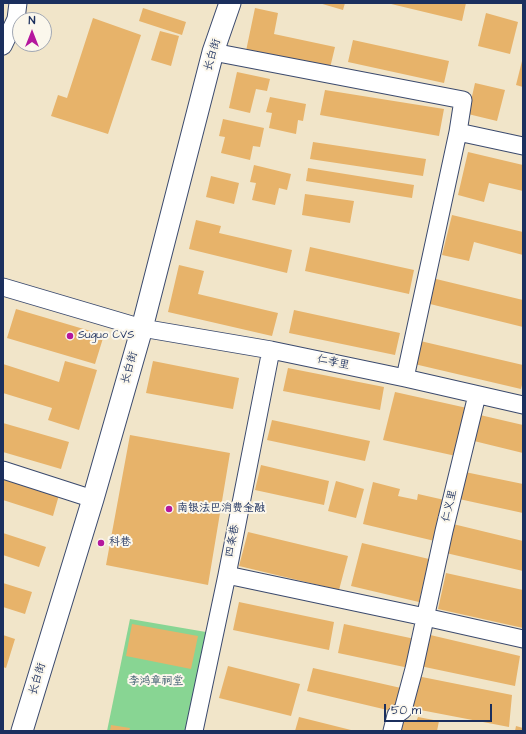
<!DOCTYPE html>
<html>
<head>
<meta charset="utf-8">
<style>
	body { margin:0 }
	#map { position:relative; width:526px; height:734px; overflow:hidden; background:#f1e5c9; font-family:"Architects Daughter",sans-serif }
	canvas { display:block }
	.frame { position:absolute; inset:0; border:4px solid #1b2f5e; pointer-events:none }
	.north { position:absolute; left:12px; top:12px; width:40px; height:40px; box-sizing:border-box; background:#fbf7ec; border:1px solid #a1a7b3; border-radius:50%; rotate:0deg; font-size:11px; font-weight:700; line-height:16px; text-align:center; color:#1b2f5e }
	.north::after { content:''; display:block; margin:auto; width:14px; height:18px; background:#b5179e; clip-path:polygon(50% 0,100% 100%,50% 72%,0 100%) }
	.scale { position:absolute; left:384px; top:704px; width:108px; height:18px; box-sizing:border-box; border:2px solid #1b2f5e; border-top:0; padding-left:5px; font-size:12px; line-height:14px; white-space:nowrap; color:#1b2f5e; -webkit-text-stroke:3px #fbf7ec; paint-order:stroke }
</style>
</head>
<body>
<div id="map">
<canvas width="526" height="734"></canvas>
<div class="frame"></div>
<div class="north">N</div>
<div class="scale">50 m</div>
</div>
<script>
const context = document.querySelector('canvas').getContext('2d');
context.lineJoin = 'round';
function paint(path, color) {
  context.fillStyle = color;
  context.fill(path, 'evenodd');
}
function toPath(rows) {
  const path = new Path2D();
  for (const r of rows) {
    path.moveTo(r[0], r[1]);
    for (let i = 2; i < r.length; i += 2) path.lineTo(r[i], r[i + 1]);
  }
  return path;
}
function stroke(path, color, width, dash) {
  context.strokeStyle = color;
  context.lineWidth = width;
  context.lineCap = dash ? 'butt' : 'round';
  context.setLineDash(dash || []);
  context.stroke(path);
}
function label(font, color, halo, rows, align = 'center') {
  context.font = font + ' "Architects Daughter","LXGW WenKai TC",sans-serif';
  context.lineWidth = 4;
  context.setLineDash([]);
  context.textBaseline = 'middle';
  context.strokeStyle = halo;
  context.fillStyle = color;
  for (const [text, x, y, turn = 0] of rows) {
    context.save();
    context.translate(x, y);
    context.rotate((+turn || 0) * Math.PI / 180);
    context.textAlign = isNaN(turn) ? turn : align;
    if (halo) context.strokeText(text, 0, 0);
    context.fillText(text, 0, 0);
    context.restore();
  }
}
const green = toPath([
	[130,619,206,632,186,731,107,731]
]);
const building = toPath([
	[319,3,345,3,343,10],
	[387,3,466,3,462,21],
	[143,8,186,22,182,35,139,21],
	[255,8,278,13,274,34,335,47,330,68,246,51],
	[486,13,518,22,510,54,478,46],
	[93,18,141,35,108,134,51,116,58,95,67,98],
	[160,31,179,36,171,66,151,60],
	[353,40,449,61,444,83,348,62],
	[522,61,523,62,523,87,516,85],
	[237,72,270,79,267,91,256,89,250,113,229,108],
	[475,83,505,90,497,121,468,114],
	[325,90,444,109,439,136,320,115],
	[270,97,306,104,303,121,298,120,296,134,269,128,272,113,266,112],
	[223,119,264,128,260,147,253,146,250,160,221,153,225,137,219,136],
	[313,142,426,159,423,176,310,159],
	[468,152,523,165,523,191,489,183,484,202,458,195],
	[254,165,291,174,287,190,279,188,275,205,252,200,256,183,250,182],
	[308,168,414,185,412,198,306,181],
	[211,176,239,183,234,204,206,197],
	[305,194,354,201,350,223,302,215],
	[452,215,523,232,523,255,474,242,469,261,442,255],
	[196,220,221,226,219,233,292,250,287,273,189,249],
	[310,247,414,270,409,294,305,271],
	[179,265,204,271,198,294,278,313,272,336,168,312],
	[432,278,523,300,523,327,426,303],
	[16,309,104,335,95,364,7,338],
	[294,310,400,333,395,355,289,333],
	[416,340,523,365,523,381,521,389,410,363],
	[65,361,97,370,79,430,48,420,52,408,3,393,3,364,59,382],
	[153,361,239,378,233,409,146,393],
	[288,368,384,387,380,410,283,391],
	[395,392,467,408,456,456,383,440],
	[480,415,523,425,523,453,474,441],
	[272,420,370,441,365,461,267,440],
	[3,423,69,442,61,469,3,452],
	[130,435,230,453,208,585,106,565],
	[261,465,329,481,324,505,255,490],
	[465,472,523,484,523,513,459,499],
	[3,477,59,495,53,516,3,500],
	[336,481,364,489,356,518,328,511],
	[373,482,400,489,398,496,417,500,418,494,449,501,439,542,363,524],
	[453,524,523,541,523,571,446,553],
	[248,532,348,556,339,590,239,566],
	[3,533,46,547,39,567,3,555],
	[362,543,429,559,419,602,351,586],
	[446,573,523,590,523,628,438,609],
	[3,583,32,592,25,614,3,607],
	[239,602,334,622,329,650,233,630],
	[132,624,198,636,191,669,126,656],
	[344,624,415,639,409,668,338,653],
	[426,634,520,656,515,686,420,666],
	[3,635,15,639,6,668,3,667],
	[228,666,300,684,291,716,219,698],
	[313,668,401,688,396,712,307,691],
	[417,676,512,695,509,727,410,708],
	[299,717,351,730,351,731,295,731],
	[418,717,439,721,437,731,395,731,398,718,416,722],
	[111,725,130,728,129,731,110,731],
	[516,726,523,728,523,731,515,731]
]);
const minor = toPath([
	[3,46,16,19,18,3],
	[213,52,463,100,458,132],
	[3,287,142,328,271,350,405,378,523,405],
	[405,378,458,132,523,146],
	[3,470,93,499],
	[227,575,425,617,523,639],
	[194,731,227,575,271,350],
	[392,731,396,715,403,710,414,669,444,531,477,395]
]);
const tertiary = toPath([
	[22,731,93,499,142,328,213,52,230,3]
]);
const markers = [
	[70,336,4,"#b5179e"],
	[169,509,4,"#b5179e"],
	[101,543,4,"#b5179e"]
];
const streetNames = [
	["长白街",213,55,-73],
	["仁孝里",333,363,12],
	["长白街",130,368,-74],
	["仁义里",450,506,-76],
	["四条巷",233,541,-79],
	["长白街",38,679,-73]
];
const poiNames = [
	["Suguo CVS",78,336],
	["南银法巴消费金融",177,509],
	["科巷",109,543]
];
const parkNames = [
	["李鸿章祠堂",156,682]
];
paint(green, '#88d593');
paint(building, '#e7b36a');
stroke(minor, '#3b4a6e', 19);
stroke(tertiary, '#3b4a6e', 23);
stroke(minor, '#fff', 17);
stroke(tertiary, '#fff', 21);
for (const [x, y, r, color] of markers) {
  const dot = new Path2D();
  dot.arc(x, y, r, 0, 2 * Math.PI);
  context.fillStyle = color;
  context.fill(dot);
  stroke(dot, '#fbf7ec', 1.5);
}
label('11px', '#1b2f5e', '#fbf7ec', streetNames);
label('11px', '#1b2f5e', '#fbf7ec', poiNames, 'left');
label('11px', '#36586b', '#fbf7ec', parkNames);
</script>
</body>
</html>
